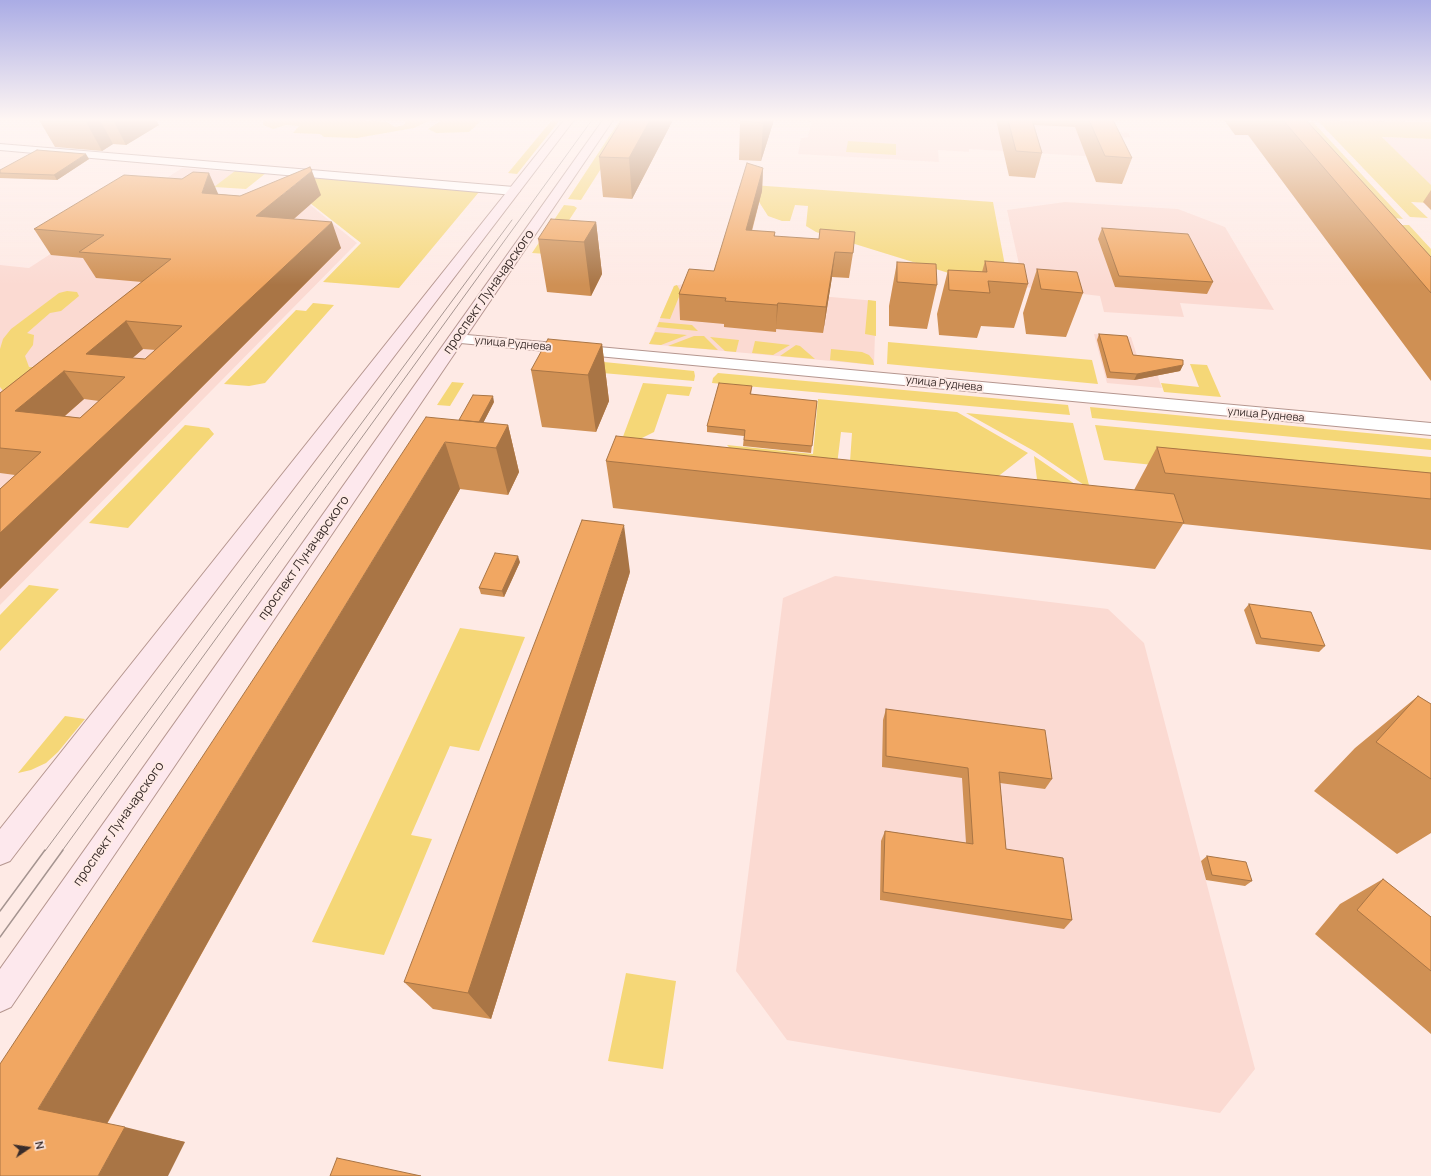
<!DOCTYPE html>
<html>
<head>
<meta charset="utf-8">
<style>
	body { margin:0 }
	#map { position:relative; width:1431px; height:1176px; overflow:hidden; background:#feeae5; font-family:Manrope,sans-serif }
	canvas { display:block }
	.north { position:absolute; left:8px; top:1128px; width:40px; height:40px; -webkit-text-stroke:3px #feeae5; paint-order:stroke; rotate:77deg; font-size:11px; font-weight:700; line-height:16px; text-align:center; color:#392c2a }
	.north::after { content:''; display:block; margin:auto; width:14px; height:18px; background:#392c2a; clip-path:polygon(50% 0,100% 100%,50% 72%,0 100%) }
</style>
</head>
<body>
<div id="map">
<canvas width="1431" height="1176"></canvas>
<div class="north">N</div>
</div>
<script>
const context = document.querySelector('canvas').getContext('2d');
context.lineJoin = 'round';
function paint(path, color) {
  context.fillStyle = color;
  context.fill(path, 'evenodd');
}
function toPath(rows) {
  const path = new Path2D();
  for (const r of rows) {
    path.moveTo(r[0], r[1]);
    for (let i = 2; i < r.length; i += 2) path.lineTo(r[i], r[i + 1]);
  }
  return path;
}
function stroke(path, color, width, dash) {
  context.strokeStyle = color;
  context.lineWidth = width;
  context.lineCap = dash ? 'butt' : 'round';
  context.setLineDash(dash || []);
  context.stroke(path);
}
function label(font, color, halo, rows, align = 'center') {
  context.font = font + ' Manrope,sans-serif';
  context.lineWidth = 4;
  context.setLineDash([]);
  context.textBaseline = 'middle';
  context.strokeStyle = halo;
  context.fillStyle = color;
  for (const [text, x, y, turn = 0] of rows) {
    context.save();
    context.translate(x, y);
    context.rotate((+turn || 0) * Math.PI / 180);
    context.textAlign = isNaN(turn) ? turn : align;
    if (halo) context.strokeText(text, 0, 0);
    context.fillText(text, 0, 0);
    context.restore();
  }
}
const built = toPath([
	[805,120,1113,120,1119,132,1128,133,1131,137,1122,138,1132,159,969,149,969,152,938,150,939,162,798,154,801,138,808,137,811,122],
	[1382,137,1431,139,1431,185,1430,185],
	[182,168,237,172,206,195,309,204,357,243,0,605,0,265,29,268],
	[1065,202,1178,209,1225,227,1274,310,1180,303,1184,317,1104,312,1100,296,1024,287,1007,210],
	[684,284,876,301,874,365,649,344,674,286],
	[1094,334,1131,337,1137,356,1151,357,1162,388,1107,383],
	[835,576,1108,609,1144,643,1255,1069,1220,1113,787,1040,736,971,783,598]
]);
const green = toPath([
	[263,120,361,120,387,122,395,127,404,125,406,120,431,120,414,128,357,138,324,137,320,134,293,133,299,126,286,125,273,129,263,125],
	[442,120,482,120,469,132,436,133,428,129],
	[552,120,560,120,517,174,508,173],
	[620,120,632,120,581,200,568,199],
	[1317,120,1431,122,1431,139,1382,137,1431,185,1431,203,1411,202,1428,218,1410,217],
	[1303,122,1313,122,1403,219,1395,218],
	[848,141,896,144,896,155,846,152],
	[235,171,266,173,246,189,214,187],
	[314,178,479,192,399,288,323,282,361,243,310,203],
	[752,185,993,202,1010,292,816,232,806,226,808,206,795,205,790,221,782,221,768,216,752,191],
	[564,205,574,206,577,208,547,254,532,253],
	[1401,225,1409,225,1431,249,1431,258],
	[677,285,681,292,670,319,660,318,674,286],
	[67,291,77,292,79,296,61,311,50,313,27,333,34,335,33,345,25,356,29,367,53,368,10,399,0,387,0,349,3,339,11,329,59,293],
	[868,300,876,301,876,336,865,334],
	[313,303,334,305,265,383,249,386,224,384,296,310,306,311],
	[659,322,692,325,698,331,657,327],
	[655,332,687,335,661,345,649,344],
	[694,336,704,336,718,350,668,346],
	[710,337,739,340,736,352,725,351],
	[755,341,790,345,773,355,752,353],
	[888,342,1092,360,1098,384,887,364],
	[796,345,800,346,815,359,780,356],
	[831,349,862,352,869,355,873,360,874,365,830,360],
	[574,359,694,371,695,376,694,381,568,370],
	[1190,364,1207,365,1221,397,1164,392,1161,383,1199,387],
	[718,373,1068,405,1070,415,712,383,713,378],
	[452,382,464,383,450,406,437,405],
	[643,383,692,387,689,396,667,394,654,432,618,450],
	[818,399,957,412,1028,453,991,482,849,476,852,433,841,432,837,465,746,465,727,445,813,454],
	[1090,407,1431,439,1431,450,1092,418],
	[966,413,1073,423,1090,489,1034,451],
	[185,425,209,428,214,434,128,528,89,523],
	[1095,425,1431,457,1431,493,1104,460],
	[1034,456,1088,493,1038,487],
	[29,585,59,589,0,651,0,615],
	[460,628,525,637,479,751,450,746,411,835,432,839,384,955,312,942],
	[65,716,85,719,58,752,46,763,31,770,18,773],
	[626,973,676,981,663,1069,608,1061]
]);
const minor = toPath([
	[0,144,514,187,520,191,514,195,0,150,0,144],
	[456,334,1431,423,1431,435,450,342,448,339,450,336,456,334]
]);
const secondary = toPath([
	[564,120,574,120,10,861,0,865,0,829,564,120],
	[603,120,613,120,11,1007,0,1012,0,969,603,120]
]);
const tramFar1 = toPath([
	[45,851,512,220],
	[62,851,592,120]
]);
const tram = toPath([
	[0,911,45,850],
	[0,937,63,850]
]);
const wall = toPath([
	[39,120,156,120,159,125,126,145,113,144,102,151,55,147],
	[622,120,673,120,632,199,603,197,599,157],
	[741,120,774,120,761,161,739,160,740,121],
	[996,120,1113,120,1132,158,1122,184,1096,182,1075,127,1034,125,1042,153,1035,178,1009,176],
	[1224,120,1306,120,1431,257,1431,381,1248,135,1235,135],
	[89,159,57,180,0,178,0,170],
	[763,168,762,191,752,231,775,232,775,236,853,253,849,278,832,277,823,333,776,329,776,332,724,327,724,324,680,320,679,294,714,271],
	[1431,190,1431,210,1423,202],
	[218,194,240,196,321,195,294,219,341,248,0,589,0,489,15,475,0,473,0,393,142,282,96,278,83,258,51,255,34,229],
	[143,349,156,350,145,359,132,358],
	[84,399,99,401,80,418,65,416],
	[596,222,602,274,591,296,547,292,538,239],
	[1102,228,1213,282,1207,294,1115,287,1098,239],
	[985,261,1028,284,1014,328,981,326,977,338,939,335,937,314,948,270,982,272],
	[897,262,937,285,927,329,889,326,889,306],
	[1037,269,1083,293,1066,337,1026,334,1023,313],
	[1099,334,1133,355,1183,365,1180,371,1134,380,1107,378,1097,340],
	[602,344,609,401,596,432,542,427,531,370],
	[752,386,751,395,817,401,811,453,743,446,744,436,707,432,707,426],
	[494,402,483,423,508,425,519,472,508,495,460,489,107,1124,185,1142,0,1176,459,420],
	[1157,447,1431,473,1431,550,1183,524,1155,569,613,508,606,461,1134,490],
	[520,562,504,597,481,594,479,588],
	[630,572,491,1019,433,1009,404,982],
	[1249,604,1325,646,1319,652,1256,644,1244,610],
	[1418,696,1431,704,1431,833,1397,854,1314,791,1355,748],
	[886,709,1052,779,1045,789,1000,783,1006,849,1072,920,1064,929,880,900,881,841,885,831,966,843,962,778,882,767,883,720],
	[1207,856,1252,881,1245,886,1206,880,1201,861],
	[1383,879,1431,917,1431,1034,1315,934,1340,904]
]);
const shadedWall = toPath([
	[85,120,100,120,113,144,102,151],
	[113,120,156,120,159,125,126,145],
	[650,120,673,120,632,199,629,158],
	[763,120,774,120,761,161,763,123],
	[86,154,89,159,57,180,54,175],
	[763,168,762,191,745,255,746,230],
	[312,171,321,195,267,242,256,216],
	[209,173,220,198,202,193],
	[332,222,341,248,0,589,0,533],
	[596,222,602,274,591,296,584,242],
	[835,252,832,277,823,333,826,307],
	[778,303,776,329,776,332,777,305],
	[126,321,143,349,112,376,86,354],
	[602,344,609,401,596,432,588,375],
	[1183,365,1180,371,1134,380,1137,374],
	[64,371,84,399,38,439,15,411],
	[493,396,494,402,478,433,476,427],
	[508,425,519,472,508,495,496,448],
	[445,442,460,489,106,1125,38,1109],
	[624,525,630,572,491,1019,468,993],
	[518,556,520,562,504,597,502,591],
	[125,1127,185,1142,168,1176,98,1176]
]);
const building = toPath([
	[622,120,650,120,629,158,599,157,622,120],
	[741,120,763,120,763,123,740,121,741,120],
	[1008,120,1032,120,1042,153,1016,151,1008,120],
	[1089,120,1113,120,1132,158,1105,156,1089,120],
	[1283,120,1306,120,1431,257,1431,293,1283,120],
	[37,150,86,154,54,175,0,173,0,170,37,150],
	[747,163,763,168,746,230,775,232,774,236,819,239,820,229,855,232,853,253,835,252,826,307,778,303,777,305,725,301,726,298,679,294,689,269,714,271,747,163],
	[310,167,312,171,256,216,332,222,0,533,0,489,41,452,0,448,0,393,171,259,79,252,104,235,34,229,124,175,182,179,193,172,209,173,202,193,240,196,310,167],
	[126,321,182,326,145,359,86,354,126,321],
	[64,371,125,377,80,418,15,411,64,371],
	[551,219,596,222,584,242,538,239,551,219],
	[1102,228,1188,234,1213,282,1119,276,1102,228],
	[985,261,1024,264,1028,284,988,281,990,293,949,290,948,270,987,272,985,261],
	[897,262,936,264,937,285,897,282,897,262],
	[1037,269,1077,272,1083,293,1041,289,1037,269],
	[1099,334,1127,336,1133,355,1183,360,1183,365,1137,374,1110,372,1099,334],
	[548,339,602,344,588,375,531,370,548,339],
	[719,383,752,386,750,394,817,401,812,446,744,440,745,430,707,426,719,383],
	[473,395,493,396,479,422,459,420,473,395],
	[426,417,508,425,496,448,445,442,38,1109,125,1127,98,1176,0,1176,0,1064,426,417],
	[616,436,1174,494,1184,523,606,461,616,436],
	[1157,447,1431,473,1431,499,1165,473,1157,447],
	[582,520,624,525,468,993,404,982,582,520],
	[495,553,518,556,502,591,479,588,495,553],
	[1249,604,1311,612,1325,646,1261,638,1249,604],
	[1418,696,1431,704,1431,779,1376,742,1418,696],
	[886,709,1045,730,1052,779,999,772,1006,849,1063,858,1072,920,883,892,885,831,973,844,968,768,886,756,886,709],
	[1207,856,1246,862,1252,881,1212,875,1207,856],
	[1383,879,1431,917,1431,971,1357,910,1383,879],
	[337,1158,421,1176,330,1176,337,1158]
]);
const farStreetnames = [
	["улица Руднева",513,344,5],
	["улица Руднева",944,384,6],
	["улица Руднева",1266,415,5]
];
const streetNames = [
	["проспект Луначарского",489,292,-55],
	["проспект Луначарского",304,558,-55],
	["проспект Луначарского",119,824,-55]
];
paint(built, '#fbdad2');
paint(green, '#f5d777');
stroke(minor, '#b5968f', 2);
stroke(secondary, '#b5968f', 2);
paint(minor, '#fff');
paint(secondary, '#fde8ed');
stroke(tramFar1, '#a59490', 1);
stroke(tram, '#a59490', 1.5);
paint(wall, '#cf9054');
paint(shadedWall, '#a97545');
paint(building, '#f1a762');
stroke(building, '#a97545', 1);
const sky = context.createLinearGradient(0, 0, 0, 285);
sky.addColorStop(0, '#aaace5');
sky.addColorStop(0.42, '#fff6f3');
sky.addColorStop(1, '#fff6f300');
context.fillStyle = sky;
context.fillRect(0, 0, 1431, 285);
label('11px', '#392c2a', '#feeae5', farStreetnames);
label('13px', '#392c2a', '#feeae5', streetNames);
</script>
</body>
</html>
